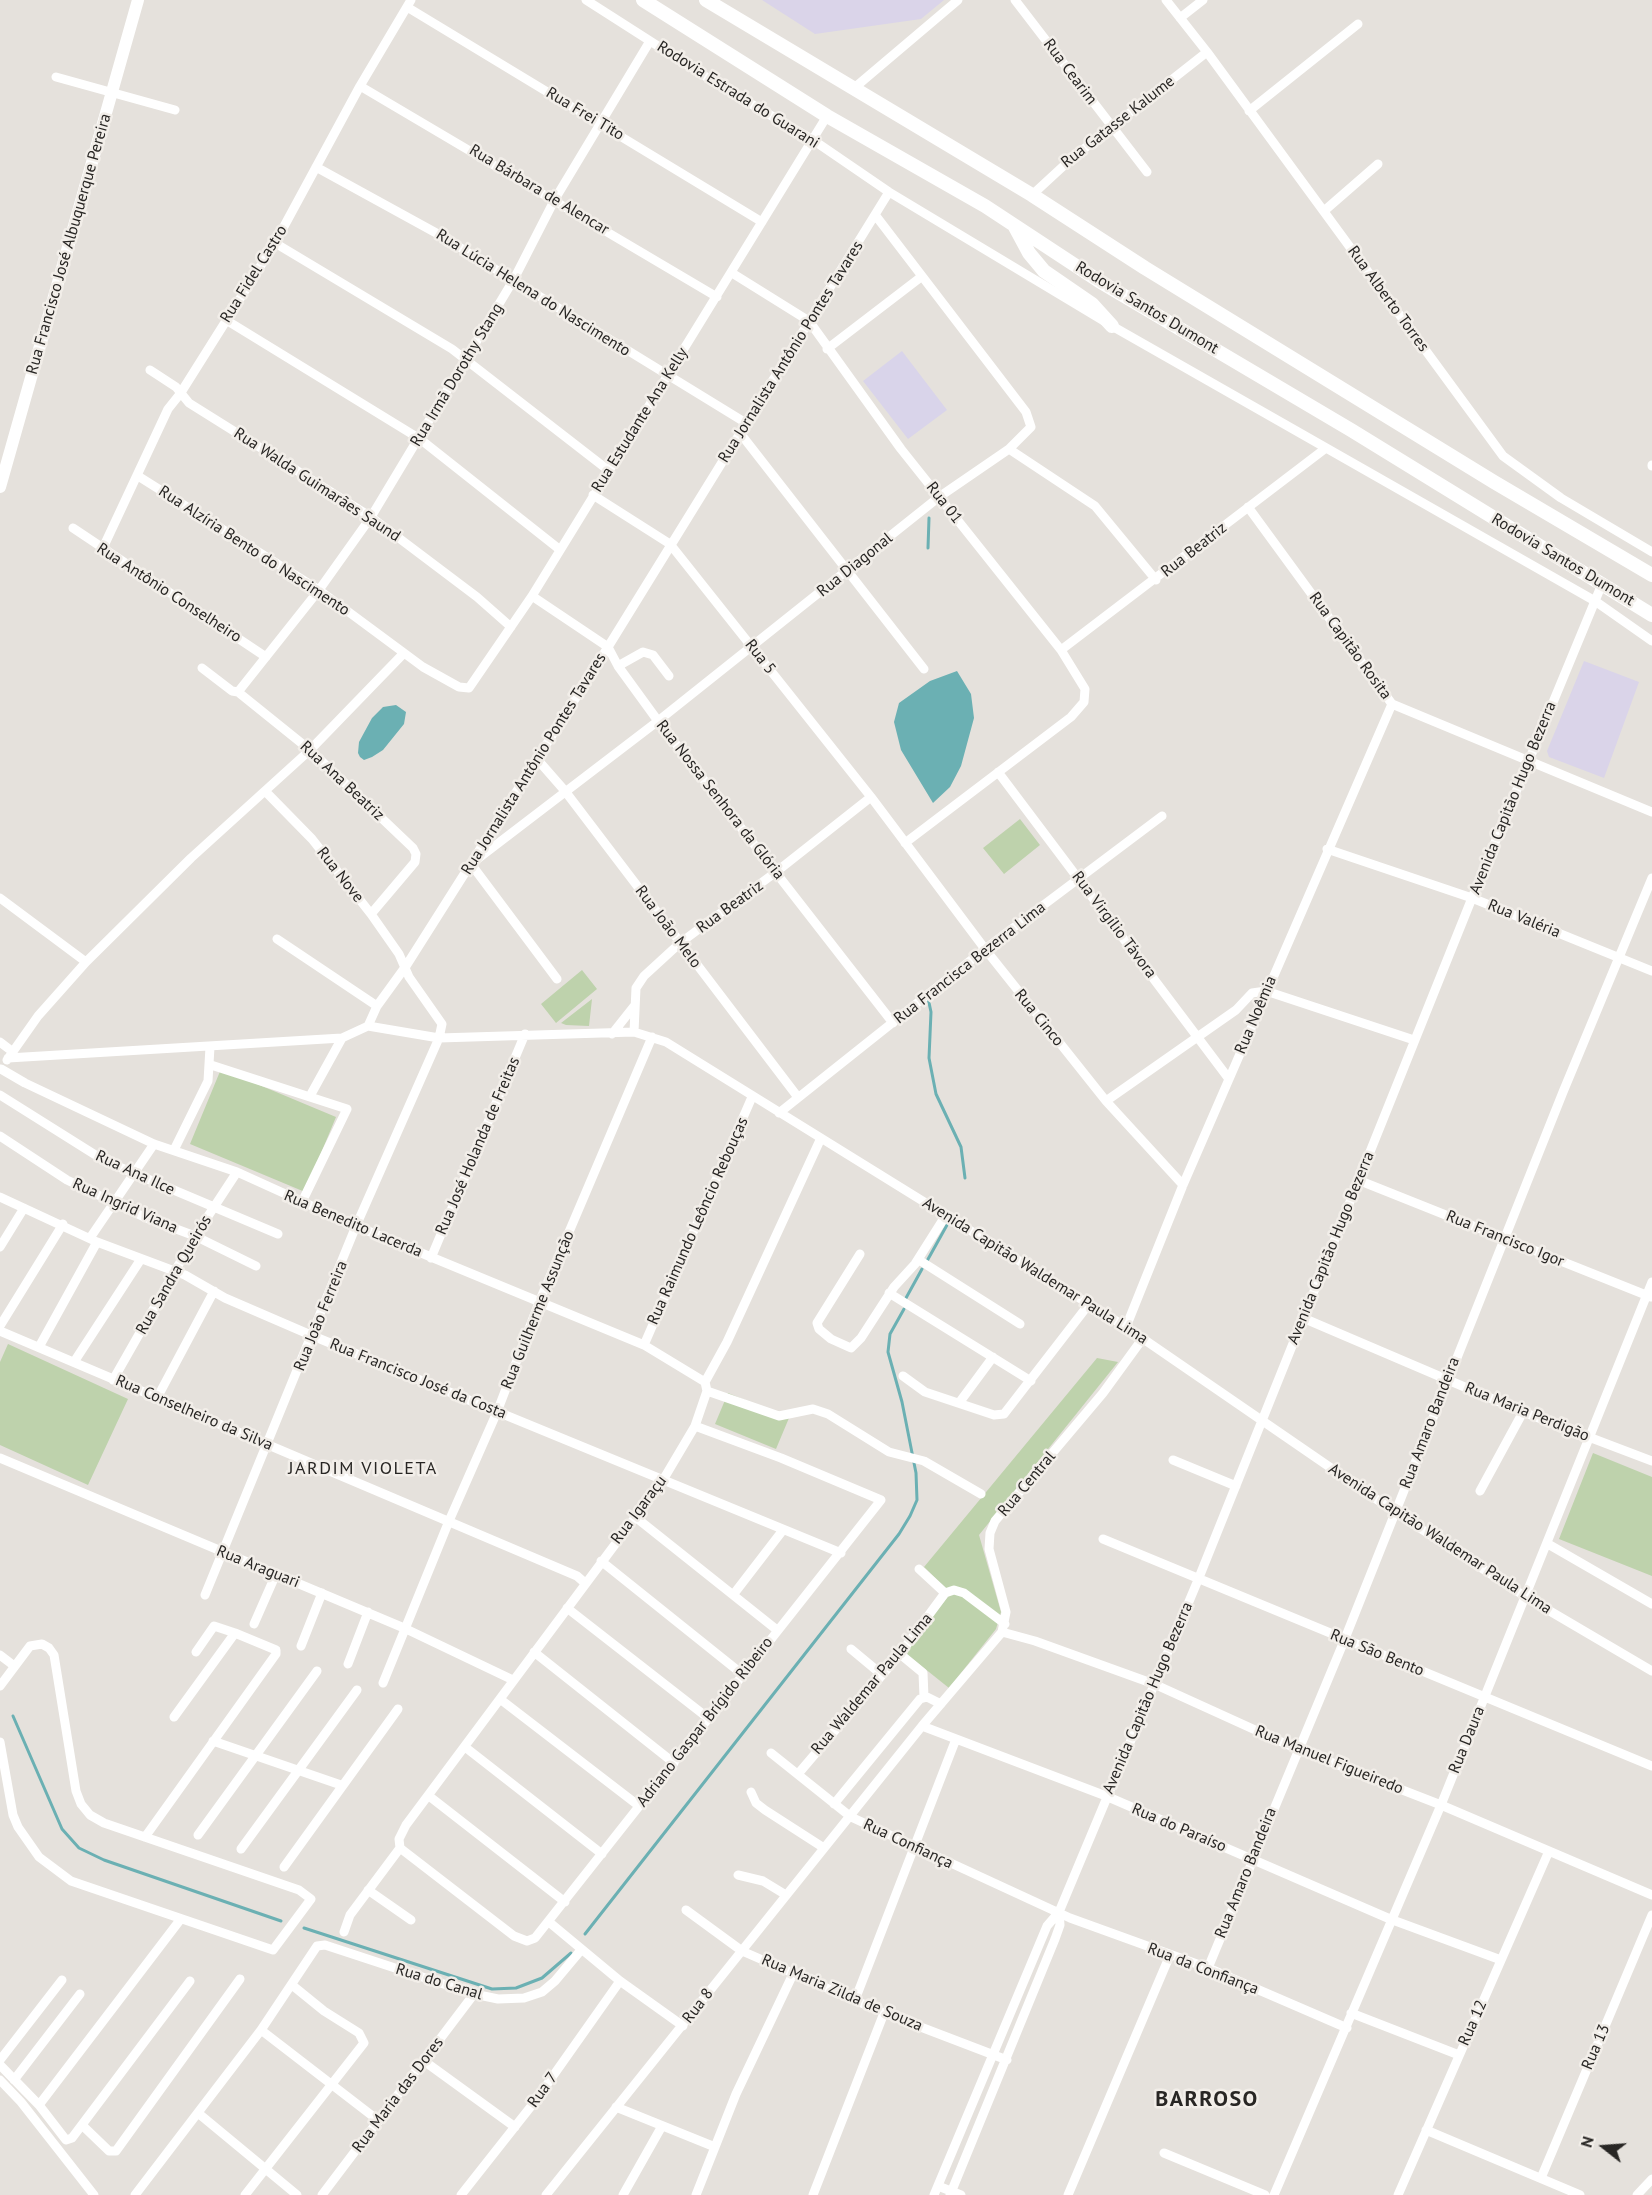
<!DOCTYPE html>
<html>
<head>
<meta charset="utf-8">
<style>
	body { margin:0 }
	#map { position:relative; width:1652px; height:2195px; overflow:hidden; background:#e5e1dc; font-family:"PT Sans",sans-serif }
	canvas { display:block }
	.north { position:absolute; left:1574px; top:2117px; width:60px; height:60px; -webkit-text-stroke:4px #f2eee9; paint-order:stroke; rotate:287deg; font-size:16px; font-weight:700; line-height:24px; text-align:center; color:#282624 }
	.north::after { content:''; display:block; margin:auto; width:21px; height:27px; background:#282624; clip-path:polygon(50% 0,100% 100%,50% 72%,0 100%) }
</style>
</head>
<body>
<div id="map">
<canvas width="1652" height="2195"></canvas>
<div class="north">N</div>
</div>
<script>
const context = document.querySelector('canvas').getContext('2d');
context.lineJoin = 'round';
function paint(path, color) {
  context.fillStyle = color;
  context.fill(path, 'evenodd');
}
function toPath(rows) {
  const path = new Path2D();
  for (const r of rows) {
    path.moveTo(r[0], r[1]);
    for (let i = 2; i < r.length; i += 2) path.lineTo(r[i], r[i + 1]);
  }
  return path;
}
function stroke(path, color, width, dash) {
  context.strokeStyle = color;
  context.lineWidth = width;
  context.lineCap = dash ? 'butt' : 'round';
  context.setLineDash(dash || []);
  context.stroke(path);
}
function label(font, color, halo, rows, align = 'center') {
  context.font = font + ' "PT Sans",sans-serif';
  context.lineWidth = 5;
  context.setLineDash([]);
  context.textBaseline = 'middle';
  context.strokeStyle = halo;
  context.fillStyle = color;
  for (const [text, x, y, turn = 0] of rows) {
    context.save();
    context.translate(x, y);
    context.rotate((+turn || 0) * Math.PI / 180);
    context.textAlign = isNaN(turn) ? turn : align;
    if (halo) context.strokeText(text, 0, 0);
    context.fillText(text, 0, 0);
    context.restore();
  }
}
const commercial = toPath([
	[902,351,947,410,908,439,863,381]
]);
const medical = toPath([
	[762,0,944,0,921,19,815,34],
	[1584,661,1639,682,1604,778,1549,757,1547,751]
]);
const green = toPath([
	[1020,819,1040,845,1004,874,983,848],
	[582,970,597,989,556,1023,541,1004],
	[592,999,589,1026,566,1025,561,1023],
	[221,1069,336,1117,305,1192,190,1144],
	[8,1344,128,1399,88,1485,0,1445,0,1362],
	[1097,1358,1118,1362,979,1535,1001,1612,996,1629,949,1688,904,1652,951,1593,924,1567],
	[728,1393,789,1418,776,1449,715,1424],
	[1593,1453,1652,1477,1652,1576,1559,1539]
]);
const water = toPath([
	[957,671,971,694,974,718,961,766,950,787,933,803,901,750,894,722,899,703,930,681],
	[396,705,406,712,404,724,383,750,372,757,364,760,360,757,358,753,359,742,372,718,383,707]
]);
const stream = toPath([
	[928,548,929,518],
	[928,998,931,1012,929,1058,936,1094,961,1147,965,1178],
	[927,1261,947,1225],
	[906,1298,922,1269],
	[13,1716,62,1829,79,1848,104,1860,281,1921],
	[304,1928,492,1989,516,1988,542,1978,571,1953],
	[585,1934,899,1534,910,1516,917,1500,916,1473,902,1402,888,1352,890,1334,904,1309]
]);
const minor = toPath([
	[586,0,722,87,813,140,889,192,1112,326,1595,601,1652,641],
	[1015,0,1147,172],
	[1166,0,1207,52,1503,456,1561,498,1652,552],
	[407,7,762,222],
	[1180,18,1203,0],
	[56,77,175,110],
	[360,86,717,297],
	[853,89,958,0],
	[1249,111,1358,24],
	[316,167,438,234,746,423],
	[1032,195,1071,159,1207,52],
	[1324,211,1378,164],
	[275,243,452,349,608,470],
	[732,273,809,321,901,449,1061,650,1085,689,1084,702,1071,717,905,843],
	[226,320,420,439,559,549],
	[827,349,921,277],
	[150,370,176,387,189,403,371,517,477,597,511,627],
	[740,433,924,669],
	[1009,449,1095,506,1156,580],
	[1652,465,1652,466],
	[138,476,319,590,423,667,459,687,469,688,532,596,827,116],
	[593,495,670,544,871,797,985,949,1106,1101,1183,1185],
	[1248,507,1392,704,1652,812],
	[73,528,266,657],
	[102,550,168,409,180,394,275,243,360,86,411,0],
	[532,596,608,647,618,666,658,721,893,1023],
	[1061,650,1326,448],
	[618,666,643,652,653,655,669,676],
	[202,668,232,691,238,692,310,750,413,848,416,854,415,862,371,914],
	[238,692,319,590,371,517,514,279,555,199,650,41],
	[537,759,565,791,797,1096],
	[998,772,1229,1079],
	[1327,849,1472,898,1652,971],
	[0,898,86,962],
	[277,939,377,1006],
	[557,979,471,864,658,721,939,497,1009,449,1031,427,1026,412,876,216],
	[368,1026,439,1038,634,1032,666,1042,1126,1327,1395,1512,1526,1597,1652,1671],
	[634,1032,636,988,644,976,680,943,776,872,871,797],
	[612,1034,635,1005],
	[0,1042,13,1052],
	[8,1058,342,1038,368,1026,377,1006,406,966,608,647,889,192],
	[7,1060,38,1016,86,962,191,858,310,750,403,654],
	[211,1065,347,1109,302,1202],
	[1,1069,25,1083,154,1144,237,1172,356,1226,644,1345,705,1382],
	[0,1095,105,1161,278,1234],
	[310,1096,342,1038],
	[1106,1101,1236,1010,1252,993,1266,991,1414,1040],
	[779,1113,985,949,1162,816],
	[0,1136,67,1180,144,1217,195,1236,256,1266],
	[174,1150,208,1081,210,1047],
	[1358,1180,1651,1297],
	[0,1197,97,1242,185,1275,225,1298,313,1336,841,1553],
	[90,1238,154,1144],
	[0,1247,24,1208],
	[860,1254,817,1323,819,1329,831,1339,851,1348,861,1338,894,1287,915,1264,946,1215],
	[431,1258,525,1034],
	[919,1260,1020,1324],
	[889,1293,1031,1381],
	[1303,1318,1523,1412,1652,1461],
	[0,1326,63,1224],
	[1126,1327,1183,1185,1392,704],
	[0,1331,577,1576,585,1583],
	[644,1345,752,1097],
	[39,1347,97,1242],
	[74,1362,141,1259],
	[903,1376,925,1392,994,1415,1004,1414,1089,1304],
	[113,1380,195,1236,237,1172],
	[707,1391,779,1416,813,1409,828,1414,889,1452,924,1461,981,1494],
	[157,1398,214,1291],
	[959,1403,993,1357],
	[0,1458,404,1628,513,1680],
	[1173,1460,1236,1486],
	[1480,1491,1523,1412],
	[634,1516,777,1630],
	[1103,1539,1652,1766],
	[1548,1544,1652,1604],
	[601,1561,742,1674],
	[919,1569,945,1593,954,1590,964,1593,1005,1624],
	[205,1595,356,1226,439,1038,442,1024,409,977,399,954,371,914,312,839,265,791],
	[733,1595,783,1530],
	[567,1608,708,1718],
	[254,1624,276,1574],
	[1002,1632,1035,1641,1154,1684,1297,1749,1441,1805,1652,1895],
	[301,1646,322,1593],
	[851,1649,881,1674],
	[196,1652,214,1626,235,1633],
	[534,1652,674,1763],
	[900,1654,923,1673,924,1697],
	[0,1655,13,1665],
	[348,1664,368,1612],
	[383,1683,449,1521,497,1412,540,1300,652,1037],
	[0,1686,30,1646,42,1644,49,1648,54,1655,76,1791,81,1804,90,1815,104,1823,299,1890,311,1899,273,1950,71,1881,39,1857,18,1827,13,1815,0,1742],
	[500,1699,639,1806],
	[922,1726,1106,1796,1390,1919,1501,1960],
	[213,1741,341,1785],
	[465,1747,602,1854],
	[771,1753,851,1817,1070,1918,1208,1968,1347,2028],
	[798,1774,900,1654,945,1593],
	[751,1792,756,1803,765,1810,824,1848],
	[429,1796,565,1902],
	[834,1804,920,1699,927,1697,941,1704],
	[198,1835,317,1671],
	[145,1837,276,1654,276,1650,235,1633,174,1717],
	[400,1848,514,1936,527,1941,535,1938,881,1500,781,1458,695,1426],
	[400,1848,399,1839,406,1825,663,1480,695,1426,707,1391,705,1382,727,1342,821,1138],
	[241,1849,357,1690],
	[284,1867,398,1709],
	[738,1875,763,1881,786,1895],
	[368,1890,411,1920],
	[686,1910,742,1951,884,2013,1007,2060],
	[549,1922,620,1981,683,2026],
	[344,1932,350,1915,400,1848],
	[1208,1968,1344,1641,1563,1092,1652,878],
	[855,2000,956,1739],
	[1351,2013,1459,2055],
	[261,2030,379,2121],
	[0,2060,62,1980],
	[424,2061,515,2127],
	[0,2065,39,2105,66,2140,72,2138,190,1981],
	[0,2080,21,2102,94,2195],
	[14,2080,80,1994],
	[39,2105,180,1920],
	[616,2107,715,2147],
	[198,2113,297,2195],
	[82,2125,109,2151,116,2151,240,1979],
	[1426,2130,1580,2195],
	[1164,2153,1265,2195],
	[1541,2178,1652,1915],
	[938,2186,961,2195],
	[135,2195,261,2030,317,1946,325,1945,474,1994,498,1999,524,1998,542,1992,555,1981,581,1950],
	[245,2195,364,2043,359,2033,324,2011,292,1985],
	[322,2195,474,1994],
	[461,2195,536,2100,620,1981],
	[546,2195,922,1726,1002,1632,1006,1612,989,1549,990,1533,995,1521,1103,1393,1143,1338],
	[623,2195,662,2126],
	[696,2195,736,2094,793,1974],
	[813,2195,884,2013],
	[934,2195,1047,1926,1059,1912,1198,1580,1472,898,1602,584],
	[950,2195,1055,1939,1060,1925,1059,1912],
	[1068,2195,1170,1955],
	[1274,2195,1441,1805,1652,1282],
	[1398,2195,1549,1851],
	[1637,2195,1652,2179]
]);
const major = toPath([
	[0,487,138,0]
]);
const highway = toPath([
	[643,0,827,116,985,206,1099,281,1351,430,1652,615],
	[706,0,1032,195,1145,268,1494,482,1652,575],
	[1015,227,1029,253,1044,271,1092,304,1112,326]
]);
const streetNames = [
	["Rua Cearim",1070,72,53],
	["Rodovia Estrada do Guarani",738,95,32],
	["Rua Frei Tito",585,114,31],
	["Rua Gatasse Kalume",1118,122,-38],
	["Rua Bárbara de Alencar",539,190,31],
	["Rua Francisco José Albuquerque Pereira",69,244,-74],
	["Rua Fidel Castro",254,274,-58],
	["Rua Lúcia Helena do Nascimento",533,293,32],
	["Rua Alberto Torres",1388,299,54],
	["Rodovia Santos Dumont",1147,308,31],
	["Rua Jornalista Antônio Pontes Tavares",791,352,-58],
	["Rua Irmã Dorothy Stang",457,375,-59],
	["Rua Estudante Ana Kelly",640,420,-58],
	["Rua Walda Guimarães Saund",317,485,33],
	["Rua 01",944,503,52],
	["Rua Beatriz",1194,550,-38],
	["Rua Alzíria Bento do Nascimento",254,551,33],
	["Rodovia Santos Dumont",1563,560,31],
	["Rua Diagonal",855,565,-39],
	["Rua Antônio Conselheiro",169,593,33],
	["Rua Capitão Rosita",1350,646,54],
	["Rua 5",760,657,52],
	["Rua Jornalista Antônio Pontes Tavares",534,764,-58],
	["Rua Ana Beatriz",342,781,43],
	["Avenida Capitão Hugo Bezerra",1513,798,-68],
	["Rua Nossa Senhora da Glória",720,800,52],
	["Rua Nove",340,875,52],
	["Rua Beatriz",730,907,-36],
	["Rua Valéria",1524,919,22],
	["Rua Virgílio Távora",1114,925,53],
	["Rua João Melo",668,927,53],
	["Rua Francisca Bezerra Lima",970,963,-38],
	["Rua Noêmia",1256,1015,-67],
	["Rua Cinco",1039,1018,51],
	["Rua José Holanda de Freitas",478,1146,-67],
	["Rua Ana Ilce",135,1173,25],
	["Rua Ingrid Viana",125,1206,24],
	["Rua Raimundo Leôncio Rebouças",698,1221,-66],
	["Rua Benedito Lacerda",353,1224,23],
	["Rua Francisco Igor",1505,1239,22],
	["Avenida Capitão Hugo Bezerra",1331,1248,-68],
	["Avenida Capitão Waldemar Paula Lima",1035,1271,32],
	["Rua Sandra Queirós",174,1275,-60],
	["Rua Guilherme Assunção",538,1310,-68],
	["Rua João Ferreira",321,1316,-68],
	["Rua Francisco José da Costa",418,1379,22],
	["Rua Maria Perdigão",1527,1412,22],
	["Rua Conselheiro da Silva",194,1413,23],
	["Rua Amaro Bandeira",1430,1423,-69],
	["Rua Central",1027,1484,-50],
	["Rua Igaraçu",639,1510,-53],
	["Avenida Capitão Waldemar Paula Lima",1440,1539,33],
	["Rua Araguari",258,1567,22],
	["Rua São Bento",1377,1653,22],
	["Rua Waldemar Paula Lima",872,1684,-50],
	["Avenida Capitão Hugo Bezerra",1148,1698,-67],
	["Adriano Gaspar Brígido Ribeiro",705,1722,-52],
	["Rua Daura",1467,1740,-68],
	["Rua Manuel Figueiredo",1329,1760,22],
	["Rua do Paraíso",1179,1828,23],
	["Rua Confiança",908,1844,25],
	["Rua Amaro Bandeira",1246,1873,-68],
	["Rua da Confiança",1203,1969,21],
	["Rua do Canal",439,1982,17],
	["Rua Maria Zilda de Souza",842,1993,23],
	["Rua 8",698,2006,-52],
	["Rua 12",1473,2023,-66],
	["Rua 13",1596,2047,-67],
	["Rua 7",543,2090,-54],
	["Rua Maria das Dores",398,2095,-53]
];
const neighbourhoodNames = [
	["JARDIM VIOLETA",363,1469]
];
const districtNames = [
	["BARROSO",1207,2100]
];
paint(commercial, '#d9d4ea');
paint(medical, '#dad4e9');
paint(green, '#bed2ac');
paint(water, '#6bb0b3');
stroke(stream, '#6bb0b3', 3);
stroke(minor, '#fff', 9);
stroke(major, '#fff', 12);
stroke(highway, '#fff', 14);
label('16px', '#282624', '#f2eee9', streetNames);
context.letterSpacing = '1.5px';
label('18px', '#282624', '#f2eee9', neighbourhoodNames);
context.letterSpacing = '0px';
context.letterSpacing = '1.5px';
label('bold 22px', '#282624', '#f2eee9', districtNames);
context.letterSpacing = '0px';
</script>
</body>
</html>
